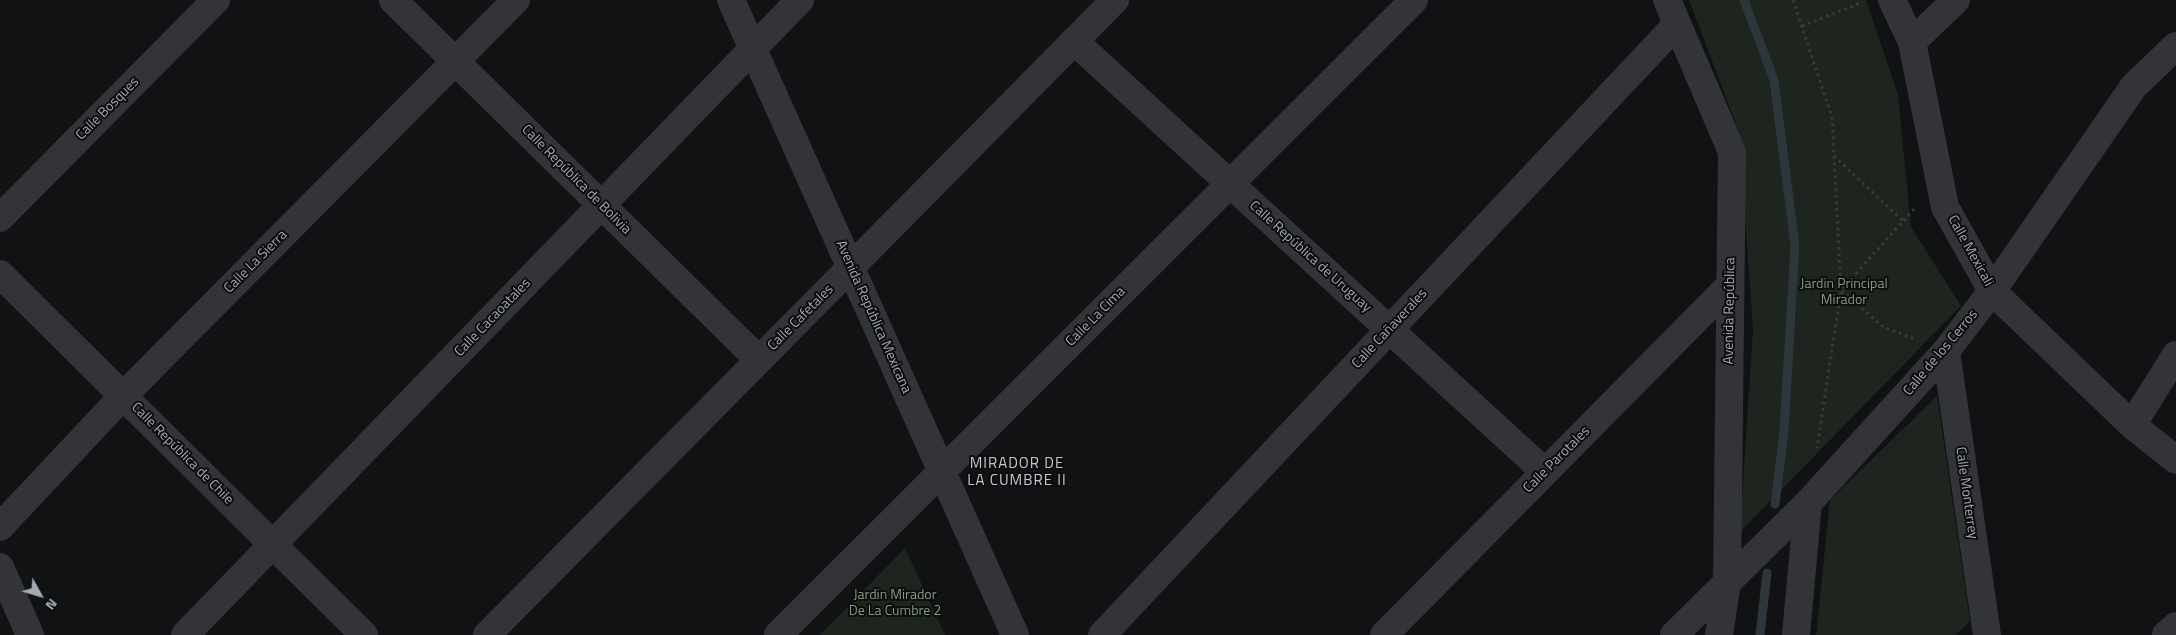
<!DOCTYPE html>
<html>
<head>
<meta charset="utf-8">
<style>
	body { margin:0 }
	#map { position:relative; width:2176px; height:635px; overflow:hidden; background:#111213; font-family:"Titillium Web",sans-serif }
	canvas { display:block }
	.north { position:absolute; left:15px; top:570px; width:50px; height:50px; -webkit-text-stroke:4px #0d0d0e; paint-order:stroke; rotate:129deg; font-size:14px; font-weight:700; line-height:20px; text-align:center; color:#a4aab3 }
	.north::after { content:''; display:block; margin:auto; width:18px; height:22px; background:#a4aab3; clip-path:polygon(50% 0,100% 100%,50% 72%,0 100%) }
</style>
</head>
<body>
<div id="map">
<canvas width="2176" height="635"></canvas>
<div class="north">N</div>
</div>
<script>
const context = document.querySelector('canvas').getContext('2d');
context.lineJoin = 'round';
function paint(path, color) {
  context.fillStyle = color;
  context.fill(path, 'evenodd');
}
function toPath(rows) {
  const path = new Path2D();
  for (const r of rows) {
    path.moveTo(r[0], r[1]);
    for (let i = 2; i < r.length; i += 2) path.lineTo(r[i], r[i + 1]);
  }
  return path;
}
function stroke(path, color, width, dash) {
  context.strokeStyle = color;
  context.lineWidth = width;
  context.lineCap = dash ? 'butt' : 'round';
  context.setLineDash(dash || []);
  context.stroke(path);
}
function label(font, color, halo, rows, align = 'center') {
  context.font = font + ' "Titillium Web",sans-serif';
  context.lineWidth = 4;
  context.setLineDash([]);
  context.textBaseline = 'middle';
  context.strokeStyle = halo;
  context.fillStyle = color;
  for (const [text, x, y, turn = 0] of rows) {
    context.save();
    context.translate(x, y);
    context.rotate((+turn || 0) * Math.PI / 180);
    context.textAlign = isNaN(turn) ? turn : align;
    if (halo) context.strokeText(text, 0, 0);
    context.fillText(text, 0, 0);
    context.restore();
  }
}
const green = toPath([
	[1689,0,1866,0,1898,95,1911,227,1961,306,1740,532,1753,328,1739,132],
	[1937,396,1970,621,1956,635,1816,635,1830,500],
	[905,548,945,635,820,635]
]);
const stream = toPath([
	[1744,0,1774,80,1795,245,1784,431,1775,504],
	[1760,635,1767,573]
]);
const path = toPath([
	[1793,0,1832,117,1841,290,1817,448],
	[1802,26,1863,2],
	[1834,156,1903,221],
	[1914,209,1841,290,1883,327,1917,340]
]);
const minor = toPath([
	[393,0,759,360],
	[731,0,1015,635],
	[1667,0,1732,152,1727,582,1719,635],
	[1892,0,1912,42,1945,207,1992,291,2132,425,2176,460],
	[1074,41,1545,472],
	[1912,42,1956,0],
	[0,218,216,0],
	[0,274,364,635],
	[1946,351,1987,635],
	[2132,425,2176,355],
	[0,527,123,396,516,0],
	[0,567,30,635],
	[185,635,800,0],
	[487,635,1115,0],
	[778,635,1414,0],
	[1102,635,1677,24],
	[1384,635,1730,285],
	[1674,635,1808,503,1946,351,1992,291,2134,86,2176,46],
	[1796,635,1808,503],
	[2166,635,2176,626]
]);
const streetNames = [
	["Calle Bosques",108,109,-45],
	["Calle República de Bolivia",576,180,45],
	["Calle Mexicali",1970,251,61],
	["Calle República de Uruguay",1310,257,42],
	["Calle La Sierra",256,262,-45],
	["Avenida República",1730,311,-89],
	["Avenida República Mexicana",873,317,66],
	["Calle La Cima",1096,317,-45],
	["Calle Cacaoatales",493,318,-46],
	["Calle Cafetales",801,318,-45],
	["Calle Cañaverales",1390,329,-47],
	["Calle de los Cerros",1941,353,-50],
	["Calle República de Chile",182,454,45],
	["Calle Parotales",1557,460,-45],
	["Calle Monterrey",1966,493,82]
];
const parkNames = [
	["Jardin Principal",1844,285],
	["Mirador",1844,301],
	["Jardin Mirador",895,596],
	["De La Cumbre 2",895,612]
];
const neighbourhoodNames = [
	["MIRADOR DE",1017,464],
	["LA CUMBRE II",1017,481]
];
paint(green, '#1e251e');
stroke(stream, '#2c363b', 9);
stroke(path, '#393b3e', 3, [2.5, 4]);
stroke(minor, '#333438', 28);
label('14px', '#a4aab3', '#0d0d0e', streetNames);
label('14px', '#7e9d7c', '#0d0d0e', parkNames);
context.letterSpacing = '1px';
label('15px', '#c4c9cf', '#0d0d0e', neighbourhoodNames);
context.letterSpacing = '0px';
</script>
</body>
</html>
